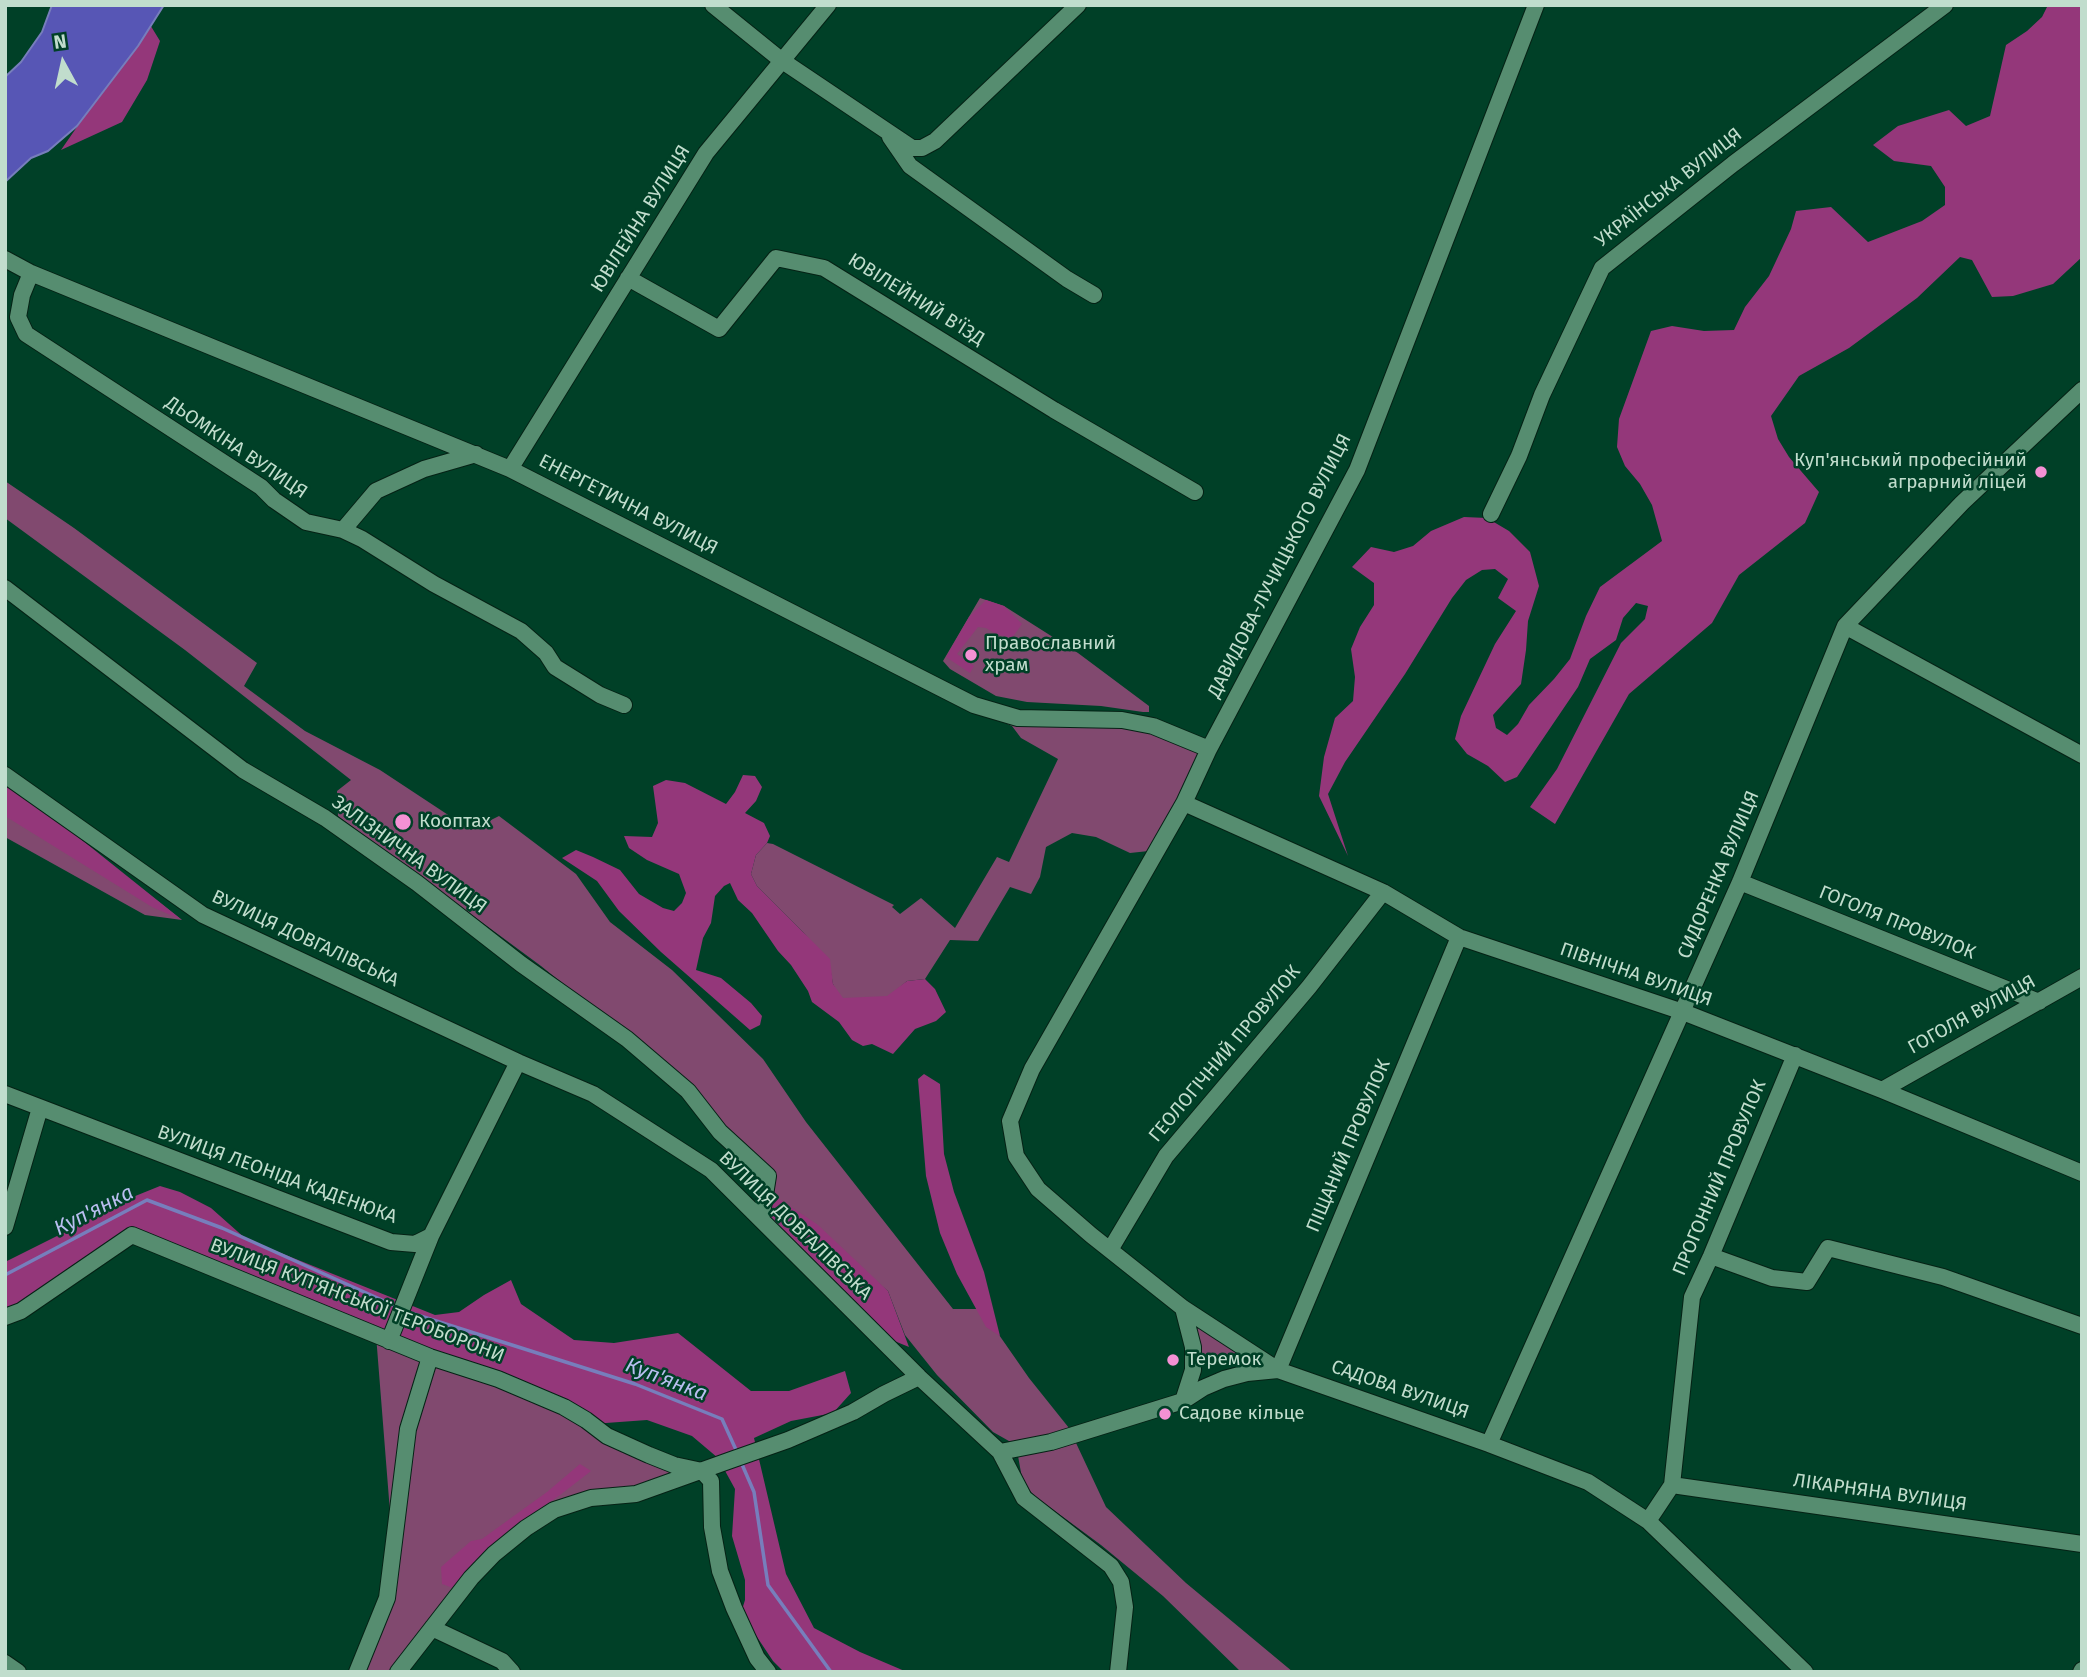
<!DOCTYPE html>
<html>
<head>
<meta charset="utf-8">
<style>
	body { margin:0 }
	#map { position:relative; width:2087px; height:1677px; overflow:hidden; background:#004027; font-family:"Fira Sans",sans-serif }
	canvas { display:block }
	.frame { position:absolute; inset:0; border:7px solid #c1ddcd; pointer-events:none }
	.north { position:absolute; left:28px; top:28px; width:70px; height:70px; -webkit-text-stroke:5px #004027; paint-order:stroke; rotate:352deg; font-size:19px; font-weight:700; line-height:28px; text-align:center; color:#c1ddcd }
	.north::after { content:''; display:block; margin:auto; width:24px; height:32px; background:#c1ddcd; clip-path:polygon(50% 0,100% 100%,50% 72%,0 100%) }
</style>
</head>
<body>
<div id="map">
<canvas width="2087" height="1677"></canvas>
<div class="frame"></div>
<div class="north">N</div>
</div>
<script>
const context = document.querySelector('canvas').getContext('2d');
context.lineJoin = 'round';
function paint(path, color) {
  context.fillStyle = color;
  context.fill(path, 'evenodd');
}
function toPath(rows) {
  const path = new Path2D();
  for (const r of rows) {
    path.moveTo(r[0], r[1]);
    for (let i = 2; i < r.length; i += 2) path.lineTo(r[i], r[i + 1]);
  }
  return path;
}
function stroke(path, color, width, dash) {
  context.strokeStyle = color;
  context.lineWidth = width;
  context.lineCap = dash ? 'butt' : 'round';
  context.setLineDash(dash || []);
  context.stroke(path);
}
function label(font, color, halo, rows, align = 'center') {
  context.font = font + ' "Fira Sans",sans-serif';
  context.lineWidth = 5;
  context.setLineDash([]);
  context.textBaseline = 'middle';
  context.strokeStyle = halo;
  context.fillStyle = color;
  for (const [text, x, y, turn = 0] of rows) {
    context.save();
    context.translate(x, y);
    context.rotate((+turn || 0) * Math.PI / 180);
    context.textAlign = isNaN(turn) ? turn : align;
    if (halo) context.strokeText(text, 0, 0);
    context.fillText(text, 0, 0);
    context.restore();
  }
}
const green = toPath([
	[5,481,74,528,257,663,244,686,305,731,380,770,471,830,499,816,576,874,610,922,672,970,763,1059,806,1122,953,1309,981,1309,1029,1378,1069,1428,1106,1507,1186,1583,1293,1672,1241,1672,1163,1596,1101,1545,1036,1497,1027,1488,1022,1478,1016,1445,993,1432,937,1375,905,1335,888,1291,772,1194,720,1132,678,1076,541,966,338,816,337,791,351,780,185,650,5,518],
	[980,598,1004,606,1078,653,1149,706,1149,712,1143,712,1101,706,1027,702,996,696,950,669,943,661],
	[842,646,1018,718,1120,720,1209,749,1158,850,1130,853,1096,837,1072,833,1046,847,1040,877,1031,894,1010,887,978,941,950,940,925,979,907,981,887,998,862,1001,840,998,833,984,829,962,803,932,757,886,751,874,756,855,767,843,773,844,894,905,892,907,900,914,921,898,955,928,997,857,1009,862,1058,759,1021,738,1012,726,910,681],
	[5,782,182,920,145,915,5,837],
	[1200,1323,1239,1349,1239,1359,1235,1363,1222,1365,1208,1361,1199,1353,1196,1331],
	[376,1335,702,1471,617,1496,526,1528,395,1672,355,1672,384,1603,390,1512]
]);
const forest = toPath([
	[2048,5,2082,5,2082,257,2053,284,2013,296,1992,297,1972,260,1960,257,1917,298,1849,348,1799,376,1771,416,1778,439,1789,457,1819,492,1805,523,1739,575,1712,623,1629,694,1555,824,1530,807,1557,769,1621,643,1645,619,1648,606,1636,603,1623,618,1616,640,1590,659,1578,687,1517,777,1505,782,1488,766,1467,754,1455,739,1461,716,1495,644,1516,611,1498,598,1508,579,1495,569,1482,570,1466,580,1452,598,1405,674,1345,762,1328,794,1348,856,1319,796,1324,757,1335,718,1353,701,1355,677,1351,649,1360,627,1374,605,1374,583,1352,567,1371,547,1394,552,1413,546,1431,531,1464,517,1487,518,1509,531,1530,552,1539,586,1528,621,1526,650,1521,684,1493,715,1496,728,1507,735,1518,724,1529,705,1554,679,1570,659,1586,616,1600,587,1662,541,1652,505,1640,484,1625,466,1617,447,1619,419,1651,331,1672,326,1704,331,1734,330,1745,307,1769,276,1791,229,1796,211,1831,207,1868,242,1922,221,1945,205,1945,187,1931,166,1894,161,1873,145,1898,126,1949,110,1966,126,1990,116,2006,45,2027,31,2042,17],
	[149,23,160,41,147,80,122,122,61,150],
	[986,600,1004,606,1022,624,1012,638,996,634,986,628,978,627,957,654,974,666,970,673,946,657,969,617],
	[743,775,755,776,762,787,756,801,745,813,764,823,770,836,767,843,756,855,751,874,757,886,830,959,833,984,843,998,887,996,907,981,925,979,935,989,946,1012,936,1021,915,1029,893,1054,872,1044,863,1046,852,1040,839,1022,812,1002,808,991,791,965,778,951,752,913,738,900,730,883,724,886,715,896,711,923,703,938,696,970,721,978,751,1003,762,1016,760,1025,750,1030,661,952,619,911,597,881,562,858,576,850,593,857,620,870,639,894,663,908,674,911,682,903,686,893,679,874,647,860,629,848,624,836,652,837,658,823,653,786,666,780,685,783,726,804,735,792],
	[5,784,67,828,182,920,152,907,5,816],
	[924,1074,940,1084,944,1154,954,1192,984,1272,1000,1336,986,1327,957,1274,940,1233,926,1176,918,1079],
	[160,1186,180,1192,211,1208,246,1239,435,1315,459,1312,484,1295,511,1280,521,1304,574,1340,614,1343,678,1333,751,1391,789,1391,845,1371,851,1393,833,1413,791,1421,754,1438,786,1574,814,1628,860,1652,907,1672,784,1672,773,1661,741,1613,745,1600,745,1580,732,1536,735,1489,718,1458,692,1436,647,1420,592,1424,133,1235,5,1314,5,1262,87,1221,118,1203],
	[772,1194,818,1225,888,1291,909,1347,887,1338,766,1221],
	[580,1464,591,1471,560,1495,509,1530,476,1562,453,1588,442,1584,441,1567,471,1541,482,1539,547,1492]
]);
const water = toPath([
	[52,5,164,5,138,46,77,126,48,151,31,158,5,182,5,77,21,62,42,32,52,5]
]);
const stream = toPath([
	[5,1275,147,1200,222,1228,393,1305],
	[411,1313,635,1384,722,1419,737,1452],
	[741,1462,754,1492,768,1585,831,1672]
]);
const minor = toPath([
	[713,5,781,60,912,148,922,148,935,141,1078,5],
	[1536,5,1357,470,1209,749,1184,803,1032,1069,1010,1121,1016,1156,1038,1189,1091,1235,1183,1308,1278,1370,1489,1444,1588,1482,1648,1521,1805,1672],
	[890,137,910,166,1067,279,1094,295],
	[5,259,31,273,510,469,974,705,1018,718,1122,720,1153,726,1209,749],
	[31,273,22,295,18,317,26,334,261,487,274,500,306,522,343,530,362,539,434,584,521,631,546,653,555,667,600,695,624,705],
	[628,278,719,329,776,258,824,268,1054,410,1195,492],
	[510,469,706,153,828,5],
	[1491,514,1519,456,1542,395,1602,268,1733,164,1945,5],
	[343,530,376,491,424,469,476,454],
	[5,588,243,770,325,818,417,883,521,964,627,1039,688,1091,720,1132,768,1176,761,1220],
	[1845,626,2082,755],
	[5,775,203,915,518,1062,593,1094,711,1170,919,1377,1000,1452,1024,1498,1111,1566,1121,1582,1125,1607,1118,1672],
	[1184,803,1383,892,1459,937,1683,1012,1882,1090,2082,1173],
	[1740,882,2039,1002],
	[1882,1090,2082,977],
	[5,1094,391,1242,415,1244,431,1236,518,1062],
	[5,1227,40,1108],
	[1110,1250,1166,1156,1309,987,1383,892],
	[1711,1256,1772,1278,1807,1282,1828,1248,1943,1277,2082,1326],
	[5,1317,21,1311,132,1235,430,1357,498,1379,564,1407,586,1420,607,1436,649,1455,674,1465,702,1471,711,1481,712,1527,720,1571,734,1608,757,1658,768,1672],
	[389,1341,431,1236],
	[1183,1401,1203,1388,1224,1379,1247,1373,1278,1370,1459,937],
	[1489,1444,1740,882,1845,626,1962,503,2082,390],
	[1000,1452,1051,1442,1183,1401,1193,1370,1193,1347,1183,1308],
	[1672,1485,2082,1544],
	[1648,1521,1672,1485,1692,1297,1711,1256,1795,1055],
	[432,1628,502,1661,512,1672],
	[5,1663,18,1672],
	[357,1672,387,1598,408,1429,430,1357],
	[398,1672,471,1578,494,1554,526,1528,554,1510,591,1498,636,1494,731,1460,788,1440,853,1412,884,1394,919,1377],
	[2081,1672,2082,1670]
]);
const markers = [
	[2041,472,7,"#f491d4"],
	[971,655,7,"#f491d4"],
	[403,822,9,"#f491d4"],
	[1173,1360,7,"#f491d4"],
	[1165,1414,7,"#f491d4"]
];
const streetNames = [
	["УКРАЇНСЬКА ВУЛИЦЯ",1669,188,-38],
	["ЮВІЛЕЙНА ВУЛИЦЯ",641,219,-58],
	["ЮВІЛЕЙНИЙ В'ЇЗД",916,300,32],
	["ДЬОМКІНА ВУЛИЦЯ",236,448,34],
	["ЕНЕРГЕТИЧНА ВУЛИЦЯ",628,505,27],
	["ДАВИДОВА-ЛУЧИЦЬКОГО ВУЛИЦЯ",1280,566,-63],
	["ЗАЛІЗНИЧНА ВУЛИЦЯ",409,855,36],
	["СИДОРЕНКА ВУЛИЦЯ",1719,875,-67],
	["ГОГОЛЯ ПРОВУЛОК",1897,923,22],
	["ВУЛИЦЯ ДОВГАЛІВСЬКА",305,939,25],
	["ПІВНІЧНА ВУЛИЦЯ",1636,975,19],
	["ГОГОЛЯ ВУЛИЦЯ",1972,1015,-29],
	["ГЕОЛОГІЧНИЙ ПРОВУЛОК",1225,1054,-50],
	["ПІЩАНИЙ ПРОВУЛОК",1349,1146,-67],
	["ВУЛИЦЯ ЛЕОНІДА КАДЕНЮКА",277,1175,20],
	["ПРОГОННИЙ ПРОВУЛОК",1720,1178,-67],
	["ВУЛИЦЯ ДОВГАЛІВСЬКА",795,1226,44],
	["ВУЛИЦЯ КУП'ЯНСЬКОЇ ТЕРОБОРОНИ",357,1301,21],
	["САДОВА ВУЛИЦЯ",1400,1390,19],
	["ЛІКАРНЯНА ВУЛИЦЯ",1880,1493,8]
];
const poiNames = [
	["Куп'янський професійний",2027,461,"right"],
	["аграрний ліцей",2027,483,"right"],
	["Православний",985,644],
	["храм",985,666],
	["Кооптах",419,822],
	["Теремок",1187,1360],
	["Садове кільце",1179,1414]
];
const waterNames = [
	["Куп'янка",94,1211,-27],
	["Куп'янка",666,1380,21]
];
paint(green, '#81496f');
paint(forest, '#94377a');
paint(water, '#5756b5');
stroke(water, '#777ebc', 2);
stroke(stream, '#777ebc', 3.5);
stroke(minor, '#052215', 18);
stroke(minor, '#568d70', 16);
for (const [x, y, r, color] of markers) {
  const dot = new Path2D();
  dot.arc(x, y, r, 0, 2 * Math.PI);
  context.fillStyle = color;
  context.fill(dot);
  stroke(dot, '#004027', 2.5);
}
label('19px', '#c1ddcd', '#004027', streetNames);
label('19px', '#c1ddcd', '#004027', poiNames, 'left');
label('italic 21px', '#b9bef0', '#004027', waterNames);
</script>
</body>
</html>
